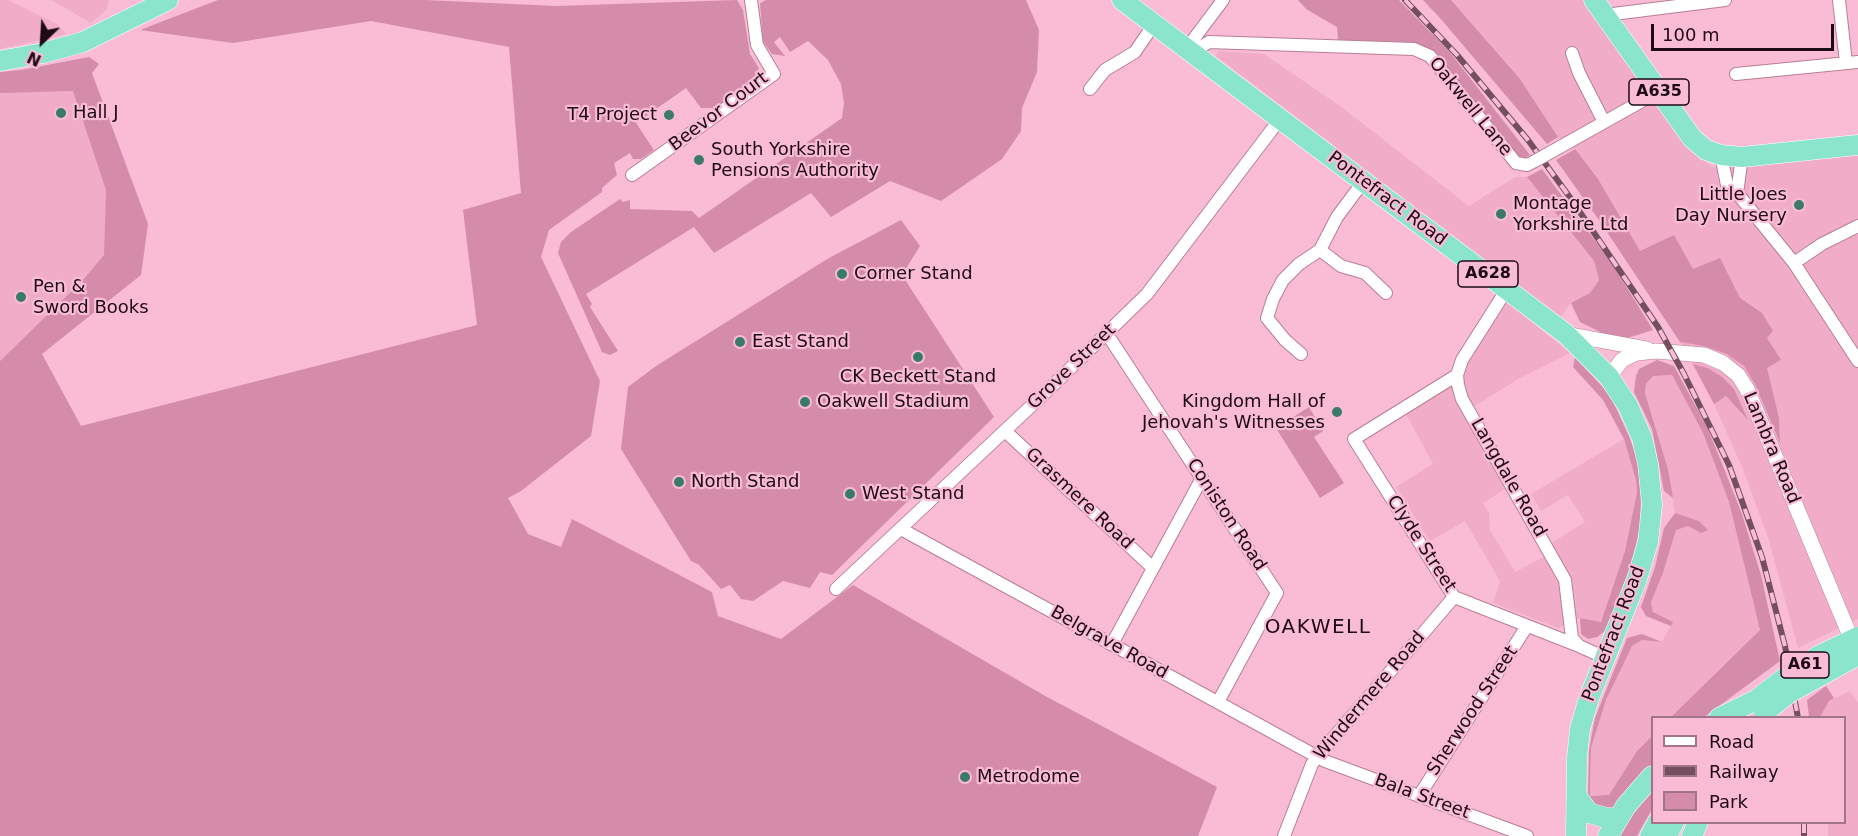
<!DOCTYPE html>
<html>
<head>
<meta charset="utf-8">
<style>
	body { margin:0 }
	#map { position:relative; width:1858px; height:836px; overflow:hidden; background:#f9bcd4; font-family:"DejaVu Sans",sans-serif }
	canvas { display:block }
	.legend { position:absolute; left:1651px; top:716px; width:195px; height:108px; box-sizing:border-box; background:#f9bcd4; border:2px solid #a17587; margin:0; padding:8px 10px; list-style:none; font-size:18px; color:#1e0a13 }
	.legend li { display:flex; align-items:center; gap:12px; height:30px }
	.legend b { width:30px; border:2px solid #a17587 }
	.north { position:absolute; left:12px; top:12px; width:60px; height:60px; -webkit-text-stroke:4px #f9bcd4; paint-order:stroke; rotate:205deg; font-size:16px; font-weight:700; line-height:24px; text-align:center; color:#1e0a13 }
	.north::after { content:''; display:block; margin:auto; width:21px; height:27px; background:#1e0a13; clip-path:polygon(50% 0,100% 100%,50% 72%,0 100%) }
	.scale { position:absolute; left:1651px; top:24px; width:183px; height:27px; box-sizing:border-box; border:3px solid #1e0a13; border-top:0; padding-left:8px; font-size:18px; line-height:21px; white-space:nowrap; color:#1e0a13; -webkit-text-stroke:4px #f9bcd4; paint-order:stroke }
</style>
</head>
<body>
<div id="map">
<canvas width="1858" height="836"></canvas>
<ul class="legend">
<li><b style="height:8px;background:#fff"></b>Road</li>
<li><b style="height:8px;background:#74505f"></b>Railway</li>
<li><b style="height:16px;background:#d58caa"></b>Park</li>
</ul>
<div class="north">N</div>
<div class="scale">100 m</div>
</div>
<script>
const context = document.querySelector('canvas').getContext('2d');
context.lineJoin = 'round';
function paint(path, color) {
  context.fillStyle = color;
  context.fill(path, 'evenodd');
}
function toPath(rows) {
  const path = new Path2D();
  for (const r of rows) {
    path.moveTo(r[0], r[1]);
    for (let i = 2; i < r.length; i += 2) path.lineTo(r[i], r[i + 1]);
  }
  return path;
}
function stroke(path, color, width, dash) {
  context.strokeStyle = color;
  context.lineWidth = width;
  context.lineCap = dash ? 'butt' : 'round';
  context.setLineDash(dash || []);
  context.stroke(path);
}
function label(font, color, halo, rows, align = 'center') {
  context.font = font + ' "DejaVu Sans",sans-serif';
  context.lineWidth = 4.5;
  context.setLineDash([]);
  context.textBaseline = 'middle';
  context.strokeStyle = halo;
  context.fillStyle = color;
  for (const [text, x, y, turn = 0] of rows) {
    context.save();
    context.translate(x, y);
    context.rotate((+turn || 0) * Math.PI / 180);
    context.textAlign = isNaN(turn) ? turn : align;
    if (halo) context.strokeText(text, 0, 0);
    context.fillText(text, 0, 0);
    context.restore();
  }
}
const built = toPath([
	[0,0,8,0,57,24,66,34,0,49],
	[51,0,109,0,107,9,91,23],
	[1451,0,1585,0,1693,153,1713,167,1858,150,1858,619,1798,648,1768,537,1742,467,1714,404,1575,149,1558,137,1520,79],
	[1218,51,1264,54,1340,106,1469,206,1515,177,1527,177,1594,261,1599,280,1590,293,1571,303,1560,317,1216,56],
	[71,73,116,191,120,260,83,280,0,361,0,76],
	[1507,302,1570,353,1520,378,1465,412,1507,488,1483,503,1489,513,1490,530,1515,572,1546,556,1542,549,1585,522,1568,495,1541,511,1531,494,1624,439,1636,480,1637,492,1625,551,1601,622,1580,618,1558,628,1493,603,1500,581,1465,521,1430,541,1396,487,1433,464,1406,414,1450,387],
	[1672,375,1703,433,1729,502,1760,630,1671,717,1652,718,1652,736,1637,751,1609,795,1590,796,1591,748,1606,700,1631,646,1642,640,1662,642,1672,623,1653,612,1651,602,1663,573,1676,530,1688,525,1701,533,1699,521,1675,513,1668,469,1645,393,1646,384,1653,376],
	[1850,691,1858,702,1858,836,1828,836,1828,823,1844,822,1844,718,1820,717,1820,716,1829,701]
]);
const green = toPath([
	[218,0,425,0,556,6,737,0,743,10,750,54,759,68,754,81,715,108,701,108,686,88,636,123,654,150,641,159,633,159,630,153,614,163,617,175,602,188,602,192,549,230,541,257,600,381,591,436,521,491,508,498,528,534,561,547,572,519,712,592,718,616,781,639,853,585,1047,697,1217,787,1198,836,0,836,0,361,83,280,104,255,106,190,73,91,0,93,0,72,21,70,89,57,99,64,92,73,148,224,141,275,42,354,81,426,477,325,463,210,521,193,509,47,371,21,233,43,140,30],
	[766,0,1026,0,1039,30,1037,72,1022,108,1021,131,1002,159,941,201,890,181,831,217,811,193,714,253,694,227,586,294,592,304,590,307,618,351,610,355,602,352,558,253,561,242,571,232,620,199,623,202,630,200,630,209,692,211,699,218,842,118,844,103,841,84,828,60,808,41,790,52,780,37,774,42,785,56,772,54,763,41,760,3],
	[1298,0,1399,0,1449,51,1530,155,1523,159,1515,155,1443,62,1429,48,1406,42,1338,40,1337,27,1306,9],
	[1423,0,1451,0,1520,79,1558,137,1547,144,1440,18],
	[1575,149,1598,179,1640,251,1674,235,1693,269,1720,258,1740,298,1762,313,1773,331,1767,338,1781,360,1767,368,1779,418,1780,443,1755,384,1744,366,1727,354,1704,346,1680,342,1599,220,1556,160],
	[1542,169,1613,265,1653,330,1618,341,1580,322,1571,303,1590,293,1599,280,1594,261,1527,177],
	[901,220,920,246,902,275,994,417,832,575,820,572,810,588,783,581,753,601,741,599,730,585,721,589,699,565,691,561,621,449,628,387,656,366,829,258],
	[1575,357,1610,395,1629,436,1638,462,1641,492,1640,527,1631,566,1606,630,1597,637,1588,639,1581,634,1580,618,1601,622,1625,551,1637,492,1636,480,1624,439,1603,400,1573,367],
	[1657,360,1674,366,1707,427,1721,461,1742,514,1761,575,1780,661,1704,717,1671,717,1760,630,1729,502,1703,433,1672,375,1653,376,1646,384,1645,393,1668,469,1673,498,1664,491,1652,429,1634,392,1636,376,1639,369],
	[1693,364,1707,368,1721,376,1734,389,1748,420,1726,396,1714,404],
	[1309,407,1323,431,1314,437,1344,483,1320,498,1276,428],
	[1675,513,1699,521,1708,530,1701,533,1688,526,1676,530,1663,573,1651,602,1653,612,1673,622,1671,626,1646,616,1641,607,1655,567,1664,528],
	[1642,634,1662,642,1642,640,1632,646,1606,700,1591,748,1590,796,1609,795,1637,751,1652,736,1652,765,1614,812,1597,806,1591,802,1588,796,1589,750,1595,718,1627,638],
	[1826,686,1834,698,1829,701,1820,717,1809,717,1807,700],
	[1652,789,1652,809,1637,836,1618,836,1638,804]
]);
const minor = toPath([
	[1839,0,1846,63],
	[1605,15,1725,0],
	[1187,48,1223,0],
	[1572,53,1579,73,1604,122],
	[1195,55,1201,47,1209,42,1414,49,1430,56,1516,163,1527,165,1535,161],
	[1736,74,1858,62],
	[1090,89,1105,70,1135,52,1154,24],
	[1560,147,1658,92],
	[1721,155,1727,185,1737,193,1794,263,1858,361],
	[632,175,774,74,757,45,751,0],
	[1737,193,1742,157],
	[1320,250,1341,266,1365,273,1386,293],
	[1794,263,1822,244,1858,226],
	[1507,289,1462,360,1457,375,1458,385,1462,399,1565,580,1572,638,1579,646,1606,658],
	[1107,334,1277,593,1218,702],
	[1301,354,1285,340,1267,318,1273,299,1283,280,1299,264,1320,250,1337,217,1363,182],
	[1457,375,1354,439,1454,597,1579,646],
	[1005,431,1153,568],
	[901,529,1325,761,1527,836],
	[836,589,1045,393,1147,294,1280,119],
	[1112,644,1202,478],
	[1419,796,1527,626],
	[1284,836,1312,764,1318,756,1454,597]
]);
const tertiary = toPath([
	[1566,334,1647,349],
	[1609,377,1622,360,1628,357,1637,353,1656,351,1704,355,1723,363,1738,375,1747,389,1856,650]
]);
const trunk = toPath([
	[1122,0,1566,334,1609,377,1628,406,1642,438,1648,464,1652,505,1648,542,1637,579,1589,698,1580,729,1577,758,1576,836],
	[1594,0,1692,138,1706,150,1721,155,1742,157,1858,145],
	[0,61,43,53,83,42,168,0],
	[1719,718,1756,700],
	[1578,798,1589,813,1607,818,1619,818],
	[1608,836,1626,806,1652,776],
	[1650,836,1658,822],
	[1667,836,1674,822],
	[1692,836,1698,822]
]);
const rail = toPath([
	[1405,0,1457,55,1528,140,1569,196,1658,327,1684,374,1729,465,1762,557,1785,646,1798,718],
	[1804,822,1804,836]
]);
const minorBridge = toPath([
	[1535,161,1560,147]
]);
const trunkBridge = toPath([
	[1756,700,1787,676,1820,655,1858,637],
	[1764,713,1789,693,1858,655]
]);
const markers = [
	[61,113,6,"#3a7a69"],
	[669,115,6,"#3a7a69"],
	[699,160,6,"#3a7a69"],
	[1799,205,6,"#3a7a69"],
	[1501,214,6,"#3a7a69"],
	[842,274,6,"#3a7a69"],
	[21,297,6,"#3a7a69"],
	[740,342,6,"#3a7a69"],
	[918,357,6,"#3a7a69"],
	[805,402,6,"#3a7a69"],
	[1337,412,6,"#3a7a69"],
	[679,482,6,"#3a7a69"],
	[850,494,6,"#3a7a69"],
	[965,777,6,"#3a7a69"]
];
const shields = [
	[1659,92,60],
	[1488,274,60],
	[1805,665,48]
];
const shieldNames = [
	["A635",1659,92],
	["A628",1488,274],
	["A61",1805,665]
];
const streetNames = [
	["Oakwell Lane",1470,107,51],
	["Beevor Court",719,112,-37],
	["Pontefract Road",1387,199,37],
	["Grove Street",1072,367,-44],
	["Lambra Road",1771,448,67],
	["Langdale Road",1508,478,60],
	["Grasmere Road",1079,499,43],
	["Coniston Road",1226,515,57],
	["Clyde Street",1421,544,57],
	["Pontefract Road",1614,634,-69],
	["Belgrave Road",1109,643,29],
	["Windermere Road",1370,696,-50],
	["Sherwood Street",1473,711,-57],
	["Bala Street",1422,797,20]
];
const poiNames = [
	["Hall J",73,113],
	["T4 Project",657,115,"right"],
	["South Yorkshire",711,150],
	["Pensions Authority",711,171],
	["Little Joes",1787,195,"right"],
	["Day Nursery",1787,216,"right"],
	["Montage",1513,204],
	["Yorkshire Ltd",1513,225],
	["Corner Stand",854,274],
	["Pen &",33,287],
	["Sword Books",33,308],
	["East Stand",752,342],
	["CK Beckett Stand",918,377,"center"],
	["Oakwell Stadium",817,402],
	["Kingdom Hall of",1325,402,"right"],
	["Jehovah's Witnesses",1325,423,"right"],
	["North Stand",691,482],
	["West Stand",862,494],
	["Metrodome",977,777]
];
const neighbourhoodNames = [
	["OAKWELL",1318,628]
];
paint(built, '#f1adc8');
paint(green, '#d58caa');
stroke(minor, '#b77e95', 14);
stroke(tertiary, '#b77e95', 16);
stroke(trunk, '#fff', 21);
stroke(minor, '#fff', 12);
stroke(tertiary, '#fff', 15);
stroke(trunk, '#8be4cc', 20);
stroke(rail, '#74505f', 6);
stroke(rail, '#f9bcd4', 4, [11]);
stroke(minorBridge, '#b77e95', 14, []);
stroke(trunkBridge, '#fff', 21, []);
stroke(minorBridge, '#fff', 12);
stroke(trunkBridge, '#8be4cc', 20);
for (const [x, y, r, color] of markers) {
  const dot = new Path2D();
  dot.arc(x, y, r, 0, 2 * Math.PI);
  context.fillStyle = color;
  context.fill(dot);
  stroke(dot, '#f9bcd4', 2);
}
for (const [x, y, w] of shields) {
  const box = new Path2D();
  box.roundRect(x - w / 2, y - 13, w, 26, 4.5);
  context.fillStyle = '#f9bcd4';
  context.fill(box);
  stroke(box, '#1e0a13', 1.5);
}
label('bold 16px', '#1e0a13', null, shieldNames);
label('18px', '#1e0a13', '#f9bcd4', streetNames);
label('18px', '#1e0a13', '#f9bcd4', poiNames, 'left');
context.letterSpacing = '1.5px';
label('20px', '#1e0a13', '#f9bcd4', neighbourhoodNames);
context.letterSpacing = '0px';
</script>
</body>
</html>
